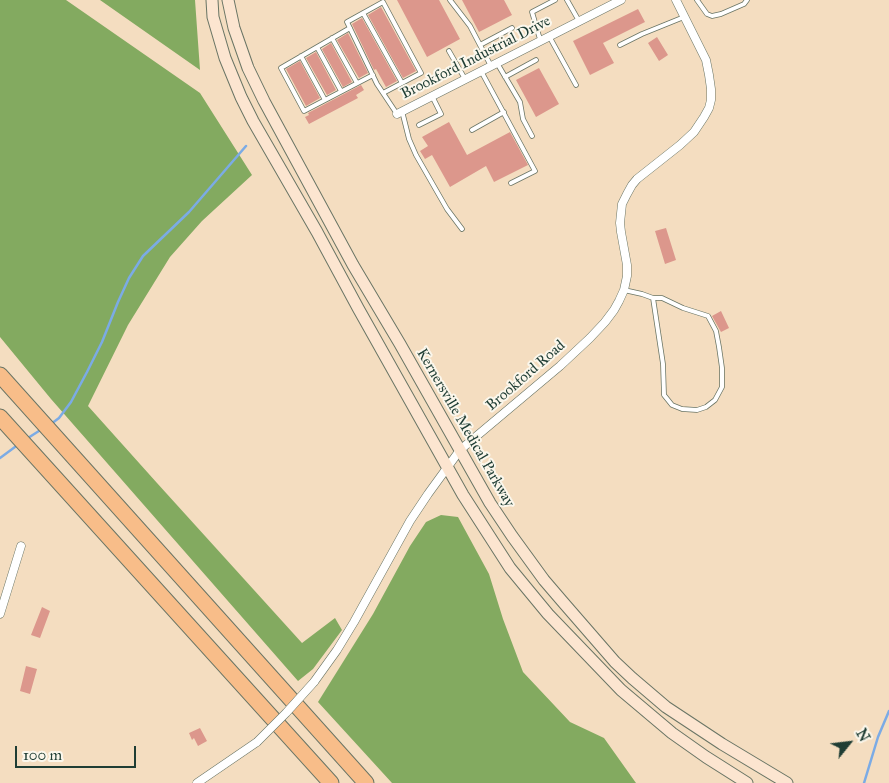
<!DOCTYPE html>
<html>
<head>
<meta charset="utf-8">
<style>
	body { margin:0 }
	#map { position:relative; width:889px; height:783px; overflow:hidden; background:#f4ddc0; font-family:"IM FELL Great Primer",serif }
	canvas { display:block }
	.north { position:absolute; left:824px; top:718px; width:50px; height:50px; -webkit-text-stroke:4px #fbf7ec; paint-order:stroke; rotate:61deg; font-size:14px; font-weight:700; line-height:20px; text-align:center; color:#1f3d34 }
	.north::after { content:''; display:block; margin:auto; width:18px; height:22px; background:#1f3d34; clip-path:polygon(50% 0,100% 100%,50% 72%,0 100%) }
	.scale { position:absolute; left:15px; top:746px; width:121px; height:22px; box-sizing:border-box; border:2px solid #1f3d34; border-top:0; padding-left:6px; font-size:15px; line-height:18px; white-space:nowrap; color:#1f3d34; -webkit-text-stroke:4px #fbf7ec; paint-order:stroke }
</style>
</head>
<body>
<div id="map">
<canvas width="889" height="783"></canvas>
<div class="north">N</div>
<div class="scale">100 m</div>
</div>
<script>
const context = document.querySelector('canvas').getContext('2d');
context.lineJoin = 'round';
function paint(path, color) {
  context.fillStyle = color;
  context.fill(path, 'evenodd');
}
function toPath(rows) {
  const path = new Path2D();
  for (const r of rows) {
    path.moveTo(r[0], r[1]);
    for (let i = 2; i < r.length; i += 2) path.lineTo(r[i], r[i + 1]);
  }
  return path;
}
function stroke(path, color, width, dash) {
  context.strokeStyle = color;
  context.lineWidth = width;
  context.lineCap = dash ? 'butt' : 'round';
  context.setLineDash(dash || []);
  context.stroke(path);
}
function label(font, color, halo, rows, align = 'center') {
  context.font = font + ' "IM FELL Great Primer",serif';
  context.lineWidth = 4;
  context.setLineDash([]);
  context.textBaseline = 'middle';
  context.strokeStyle = halo;
  context.fillStyle = color;
  for (const [text, x, y, turn = 0] of rows) {
    context.save();
    context.translate(x, y);
    context.rotate((+turn || 0) * Math.PI / 180);
    context.textAlign = isNaN(turn) ? turn : align;
    if (halo) context.strokeText(text, 0, 0);
    context.fillText(text, 0, 0);
    context.restore();
  }
}
const forest = toPath([
	[0,0,66,0,200,93,252,175,202,221,170,257,128,325,88,406,157,483,302,643,335,618,342,630,313,669,298,681,51,399,0,337],
	[100,0,195,0,200,70],
	[441,515,458,517,489,574,503,619,523,672,570,722,604,738,636,783,392,783,318,702,373,614,410,546,426,522]
]);
const stream = toPath([
	[51,424,59,418,71,402,87,372,102,342,118,302,129,278,143,256,189,212,246,146],
	[28,438,42,429],
	[0,458,19,444],
	[864,783,878,737,889,711]
]);
const building = toPath([
	[397,0,439,0,460,39,427,57],
	[462,0,504,0,512,15,479,32],
	[381,7,416,71,403,78,368,15],
	[638,9,645,22,603,43,614,63,590,75,573,41],
	[362,18,397,81,386,87,376,69,374,70,352,24],
	[348,33,368,73,359,78,337,40],
	[657,37,668,55,659,61,648,43],
	[331,43,352,82,343,87,322,49],
	[316,52,336,90,327,95,306,58],
	[300,61,320,98,306,106,286,69],
	[539,68,559,104,536,117,516,80],
	[361,85,364,90,356,95,358,98,309,124,305,117,309,115,308,113],
	[449,122,467,155,510,132,528,165,494,182,486,166,450,187,432,155,425,159,420,151,428,146,422,137],
	[666,228,676,260,665,264,655,231],
	[721,311,729,328,721,332,712,316],
	[42,607,50,611,40,638,31,635],
	[26,666,37,669,30,694,20,691],
	[200,728,207,741,198,746,194,738,192,740,189,733]
]);
const lane = toPath([
	[450,0,470,26,491,66],
	[567,0,579,21],
	[697,0,707,14,712,16,721,14,744,4,747,0],
	[363,13,402,83],
	[350,28,281,68,304,111,373,75],
	[549,36,576,85],
	[332,38,357,83],
	[541,40,539,36,532,12,555,0],
	[480,45,512,28],
	[620,45,642,34,684,17],
	[317,47,341,91],
	[449,51,465,79],
	[301,56,325,100],
	[497,63,520,102,523,119,532,136],
	[481,71,535,171,511,183],
	[505,77,536,60],
	[383,93,421,73,383,2,347,22,377,84,397,114],
	[402,111,409,139,416,155,447,209,462,229],
	[419,125,441,114,432,96],
	[472,130,504,112],
	[624,290,642,294,653,298,662,298,683,308,708,316,716,331,719,347,722,368,722,387,715,400,706,407,697,410,682,409,672,405,664,395,663,364,653,298]
]);
const street = toPath([
	[397,114,621,0],
	[0,614,21,546],
	[314,682,337,650,354,622,410,521,428,494,460,450,560,366,590,338,605,322,614,310,619,301,624,290,627,276,627,265,621,232,620,223,622,204,627,194,632,185,637,179,680,145,694,132,704,117,709,108,711,100,711,89,709,75,706,60,676,0],
	[197,783,257,742]
]);
const secondary = toPath([
	[212,0,213,17,225,58,241,97,253,121,317,232,358,308,463,495,510,568,548,614,621,690,672,733,706,757,747,783],
	[228,0,234,28,248,68,264,101,353,265,400,344,490,503,512,536,544,580,562,601,615,662,632,678,666,707,722,744,787,783]
]);
const highway = toPath([
	[0,375,366,783],
	[0,417,331,783]
]);
const streetBridge = toPath([
	[257,742,286,713,314,682]
]);
const streetNames = [
	["Brookford Industrial Drive",476,58,-27],
	["Brookford Road",526,376,-41],
	["Kernersville Medical Parkway",465,428,60]
];
paint(forest, '#83aa60');
stroke(stream, '#7babe5', 2.5);
paint(building, '#dc978c');
stroke(lane, '#6a7565', 5.5);
stroke(street, '#6a7565', 9);
stroke(secondary, '#6a7565', 13);
stroke(highway, '#6a7565', 17);
stroke(lane, '#fff', 4);
stroke(street, '#fff', 8);
stroke(secondary, '#fce5d0', 11);
stroke(highway, '#f8bd89', 15);
stroke(streetBridge, '#6a7565', 9, []);
stroke(streetBridge, '#fff', 8);
label('15px', '#1f3d34', '#fbf7ec', streetNames);
</script>
</body>
</html>
